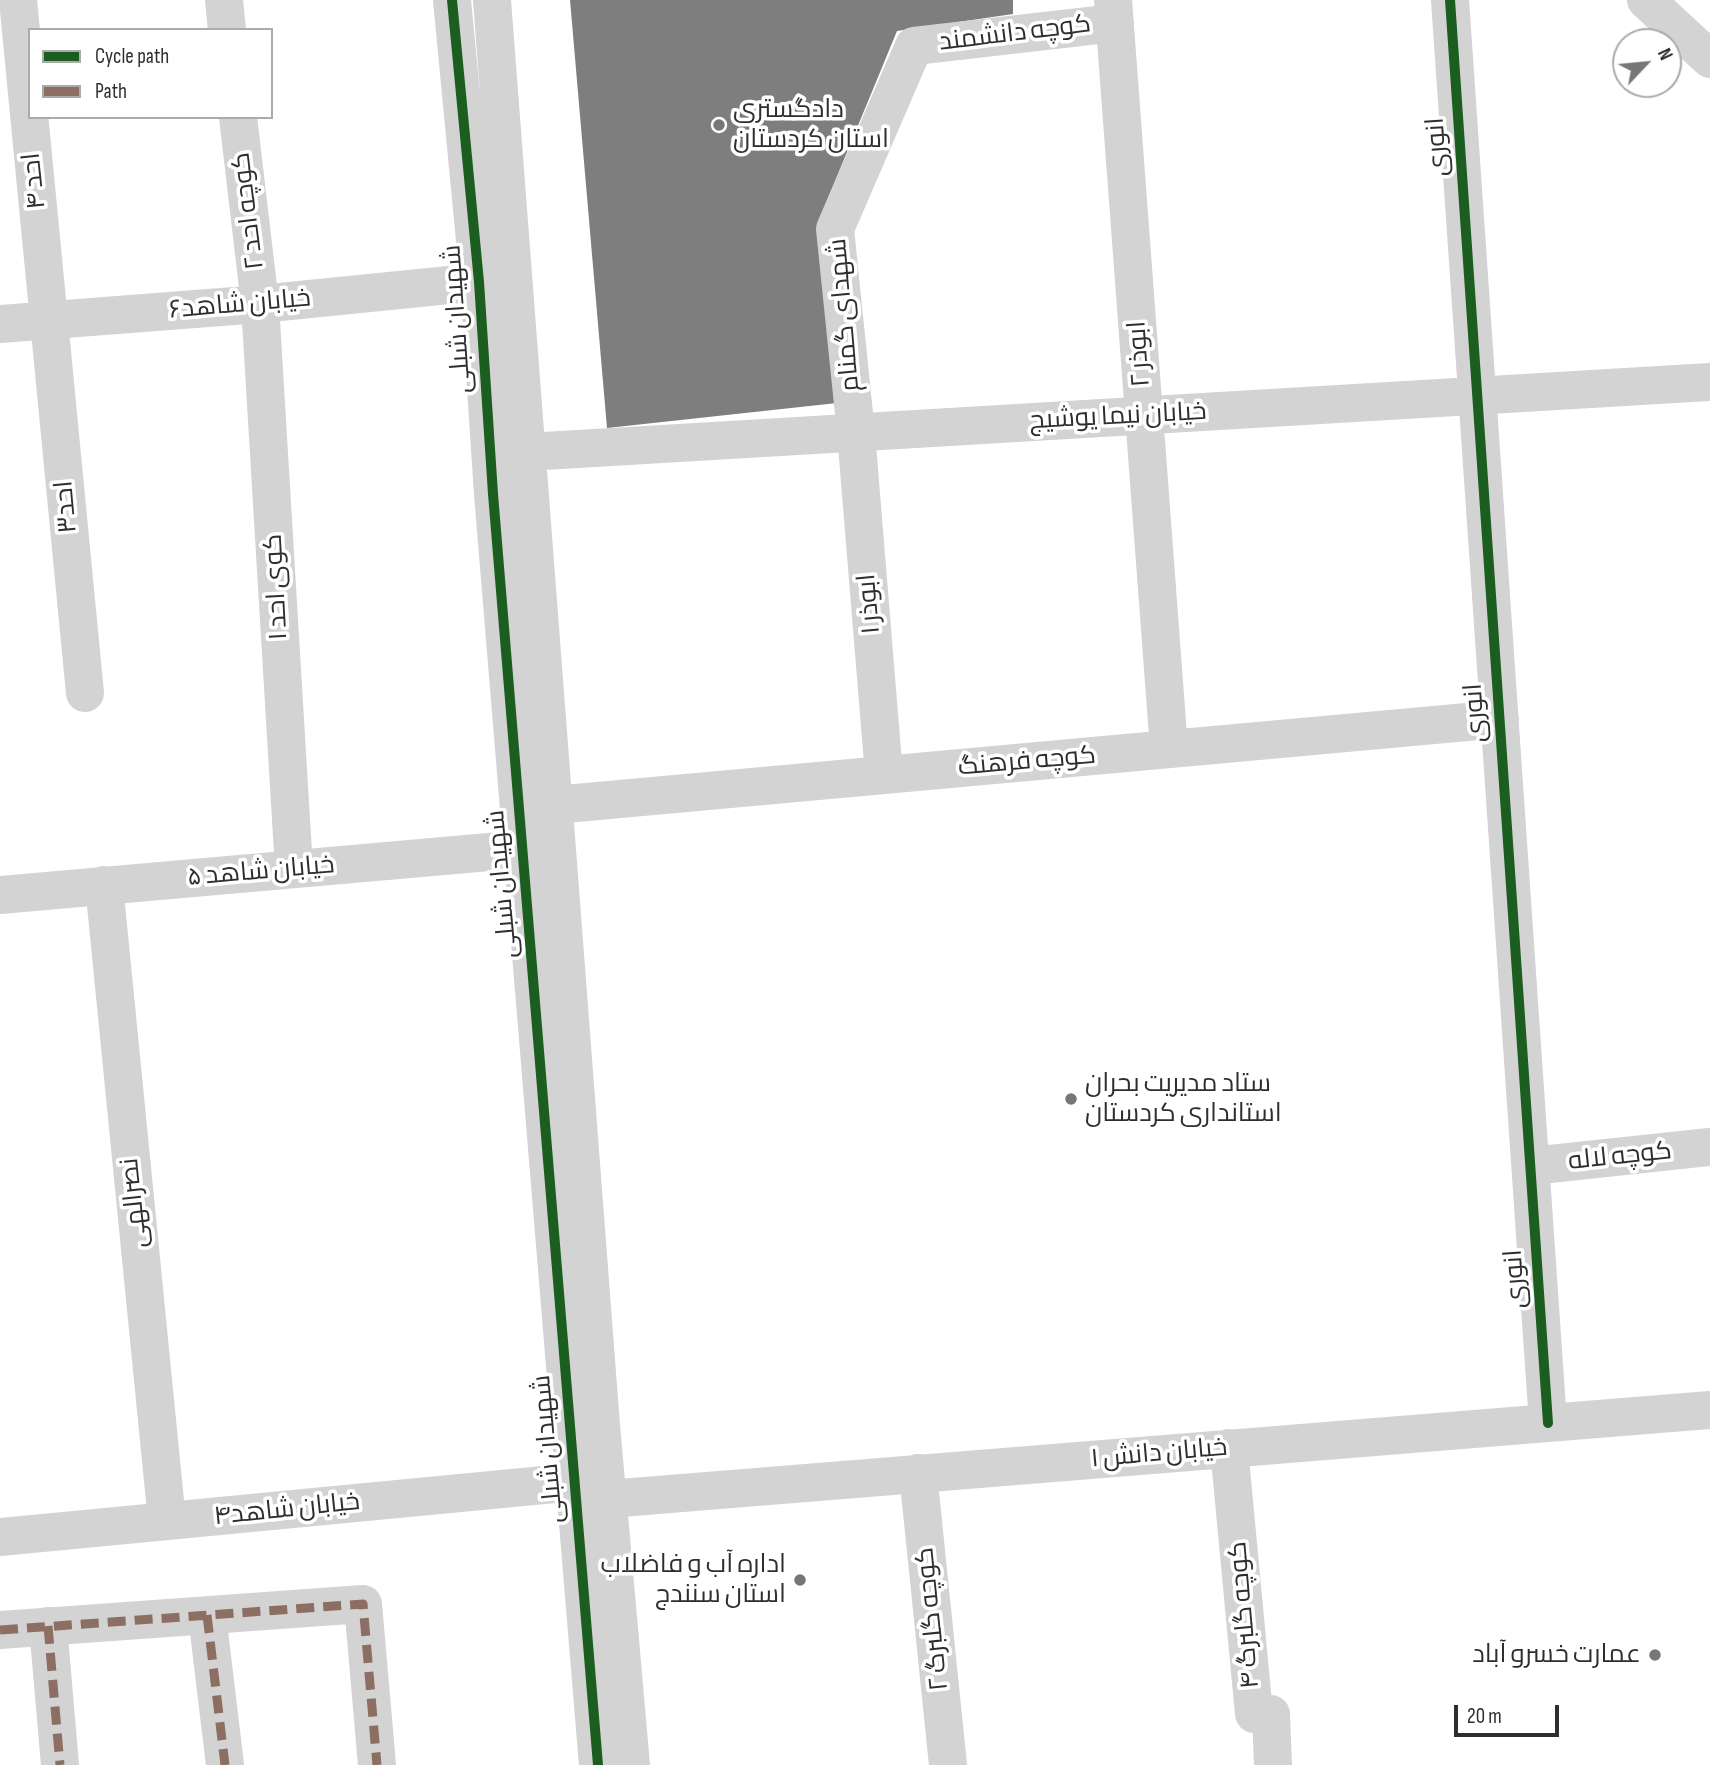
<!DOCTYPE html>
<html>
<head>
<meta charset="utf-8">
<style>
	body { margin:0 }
	#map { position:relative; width:1710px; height:1765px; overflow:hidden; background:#fff; font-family:"Sofia Sans Condensed",sans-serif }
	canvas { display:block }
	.legend { position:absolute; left:28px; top:28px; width:245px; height:91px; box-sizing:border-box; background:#fff; border:2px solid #ababab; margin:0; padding:9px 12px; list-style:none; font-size:21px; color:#2e2e2e }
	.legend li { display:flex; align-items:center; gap:14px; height:35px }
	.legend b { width:35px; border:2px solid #ababab }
	.north { position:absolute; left:1612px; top:28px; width:70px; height:70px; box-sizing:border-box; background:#fff; border:2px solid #ababab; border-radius:50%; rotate:64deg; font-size:19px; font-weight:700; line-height:28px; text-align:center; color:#2e2e2e }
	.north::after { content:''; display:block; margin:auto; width:24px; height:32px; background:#777; clip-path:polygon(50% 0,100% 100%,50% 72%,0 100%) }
	.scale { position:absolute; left:1454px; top:1705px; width:105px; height:32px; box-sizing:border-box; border:4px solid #2e2e2e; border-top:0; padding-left:9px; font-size:21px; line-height:24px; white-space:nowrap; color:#2e2e2e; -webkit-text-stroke:5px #fff; paint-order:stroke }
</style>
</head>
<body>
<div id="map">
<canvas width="1710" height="1765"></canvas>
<ul class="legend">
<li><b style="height:9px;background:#1b5e20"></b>Cycle path</li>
<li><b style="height:9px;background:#8d6e63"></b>Path</li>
</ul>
<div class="north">N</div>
<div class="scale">20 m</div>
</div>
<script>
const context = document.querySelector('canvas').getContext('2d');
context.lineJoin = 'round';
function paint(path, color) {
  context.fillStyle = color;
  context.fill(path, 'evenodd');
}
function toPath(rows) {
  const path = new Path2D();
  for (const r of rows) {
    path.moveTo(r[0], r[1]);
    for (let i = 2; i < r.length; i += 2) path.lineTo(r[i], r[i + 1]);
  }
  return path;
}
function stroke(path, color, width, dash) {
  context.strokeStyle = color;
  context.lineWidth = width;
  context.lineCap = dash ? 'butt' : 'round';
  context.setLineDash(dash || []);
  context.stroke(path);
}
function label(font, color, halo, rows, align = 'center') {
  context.font = font + ' "Sofia Sans Condensed",Cairo,sans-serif';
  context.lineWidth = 7;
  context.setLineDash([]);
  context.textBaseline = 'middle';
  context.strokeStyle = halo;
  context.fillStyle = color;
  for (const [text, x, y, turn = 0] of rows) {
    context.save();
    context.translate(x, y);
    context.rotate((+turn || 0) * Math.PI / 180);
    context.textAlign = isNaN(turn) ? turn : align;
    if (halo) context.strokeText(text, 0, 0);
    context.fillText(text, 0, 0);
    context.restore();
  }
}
const building = toPath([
	[570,0,1013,0,1013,14,897,31,819,220,837,403,607,428]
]);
const minor = toPath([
	[18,0,85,693],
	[224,0,227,30],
	[452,0,479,282,493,494,598,1765],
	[492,0,601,1425,631,1765],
	[1113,0,1169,749],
	[1450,0,1548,1423],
	[1646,0,1710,59],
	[238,117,260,304,294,869],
	[0,324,260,304,479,282],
	[527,452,1710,382],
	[884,775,856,433,835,229,914,46,1115,23],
	[554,805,1500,719],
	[104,885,167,1521],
	[0,895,523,849],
	[1531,1166,1710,1147],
	[1229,1448,1254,1714,1271,1714,1273,1765],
	[918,1473,948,1765],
	[608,1499,1710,1410],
	[0,1537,575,1482],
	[207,1615,225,1765],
	[48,1626,60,1765],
	[0,1630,363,1604,377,1765]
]);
const quiet = toPath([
	[207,1615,225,1765],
	[48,1626,60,1765],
	[0,1630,363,1604,377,1765]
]);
const cycleway = toPath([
	[452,0,479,282,493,494,598,1765],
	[1450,0,1548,1423]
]);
const markers = [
	[719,125,7,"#777"],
	[1071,1099,7,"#777"],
	[800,1580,7,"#777"],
	[1655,1655,7,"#777"]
];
const streetNames = [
	["کوچه دانشمند",1015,34,-7],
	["انوری",1438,147,-94],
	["احد ۴",35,181,-96],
	["کوچه احد ۲",249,211,-97],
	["خیابان شاهد۶",240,305,-5],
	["شهدای گمنام",845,315,-95],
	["شهیدان شبلی",458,319,-94],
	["ابوذر ۲",1140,354,-94],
	["خیابان نیما یوشیج",1118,417,-3],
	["احد۳",67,507,-95],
	["کوی احد ۱",277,587,-93],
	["ابوذر ۱",870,604,-95],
	["انوری",1476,713,-94],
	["کوچه فرهنگ",1027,762,-5],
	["خیابان شاهد ۵",261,872,-5],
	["شهیدان شبلی",503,884,-95],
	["کوچه لاله",1620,1157,-6],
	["نصرالهی",135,1203,-96],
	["انوری",1516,1279,-94],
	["شهیدان شبلی",549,1449,-95],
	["خیابان دانش ۱",1159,1454,-5],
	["خیابان شاهد۴",287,1510,-6],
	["کوچه گلبرگ ۴",1245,1615,-95],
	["کوچه گلبرگ ۲",933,1619,-96]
];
const poiNames = [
	["دادگستری",733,110],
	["استان کردستان",733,140],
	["ستاد مدیریت بحران",1085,1084],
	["استانداری کردستان",1085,1114],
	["اداره آب و فاضلاب",786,1565,"right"],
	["استان سنندج",786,1595,"right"],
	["عمارت خسرو آباد",1641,1655,"right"]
];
paint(building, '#7e7e7e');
stroke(minor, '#d3d3d3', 38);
stroke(quiet, '#8d6e63', 9, [18, 9]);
stroke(cycleway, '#1b5e20', 10);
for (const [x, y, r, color] of markers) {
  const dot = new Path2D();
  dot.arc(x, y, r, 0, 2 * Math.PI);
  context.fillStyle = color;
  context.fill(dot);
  stroke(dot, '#fff', 2.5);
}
label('26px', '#2e2e2e', '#fff', streetNames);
label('26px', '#2e2e2e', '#fff', poiNames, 'left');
</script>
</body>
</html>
